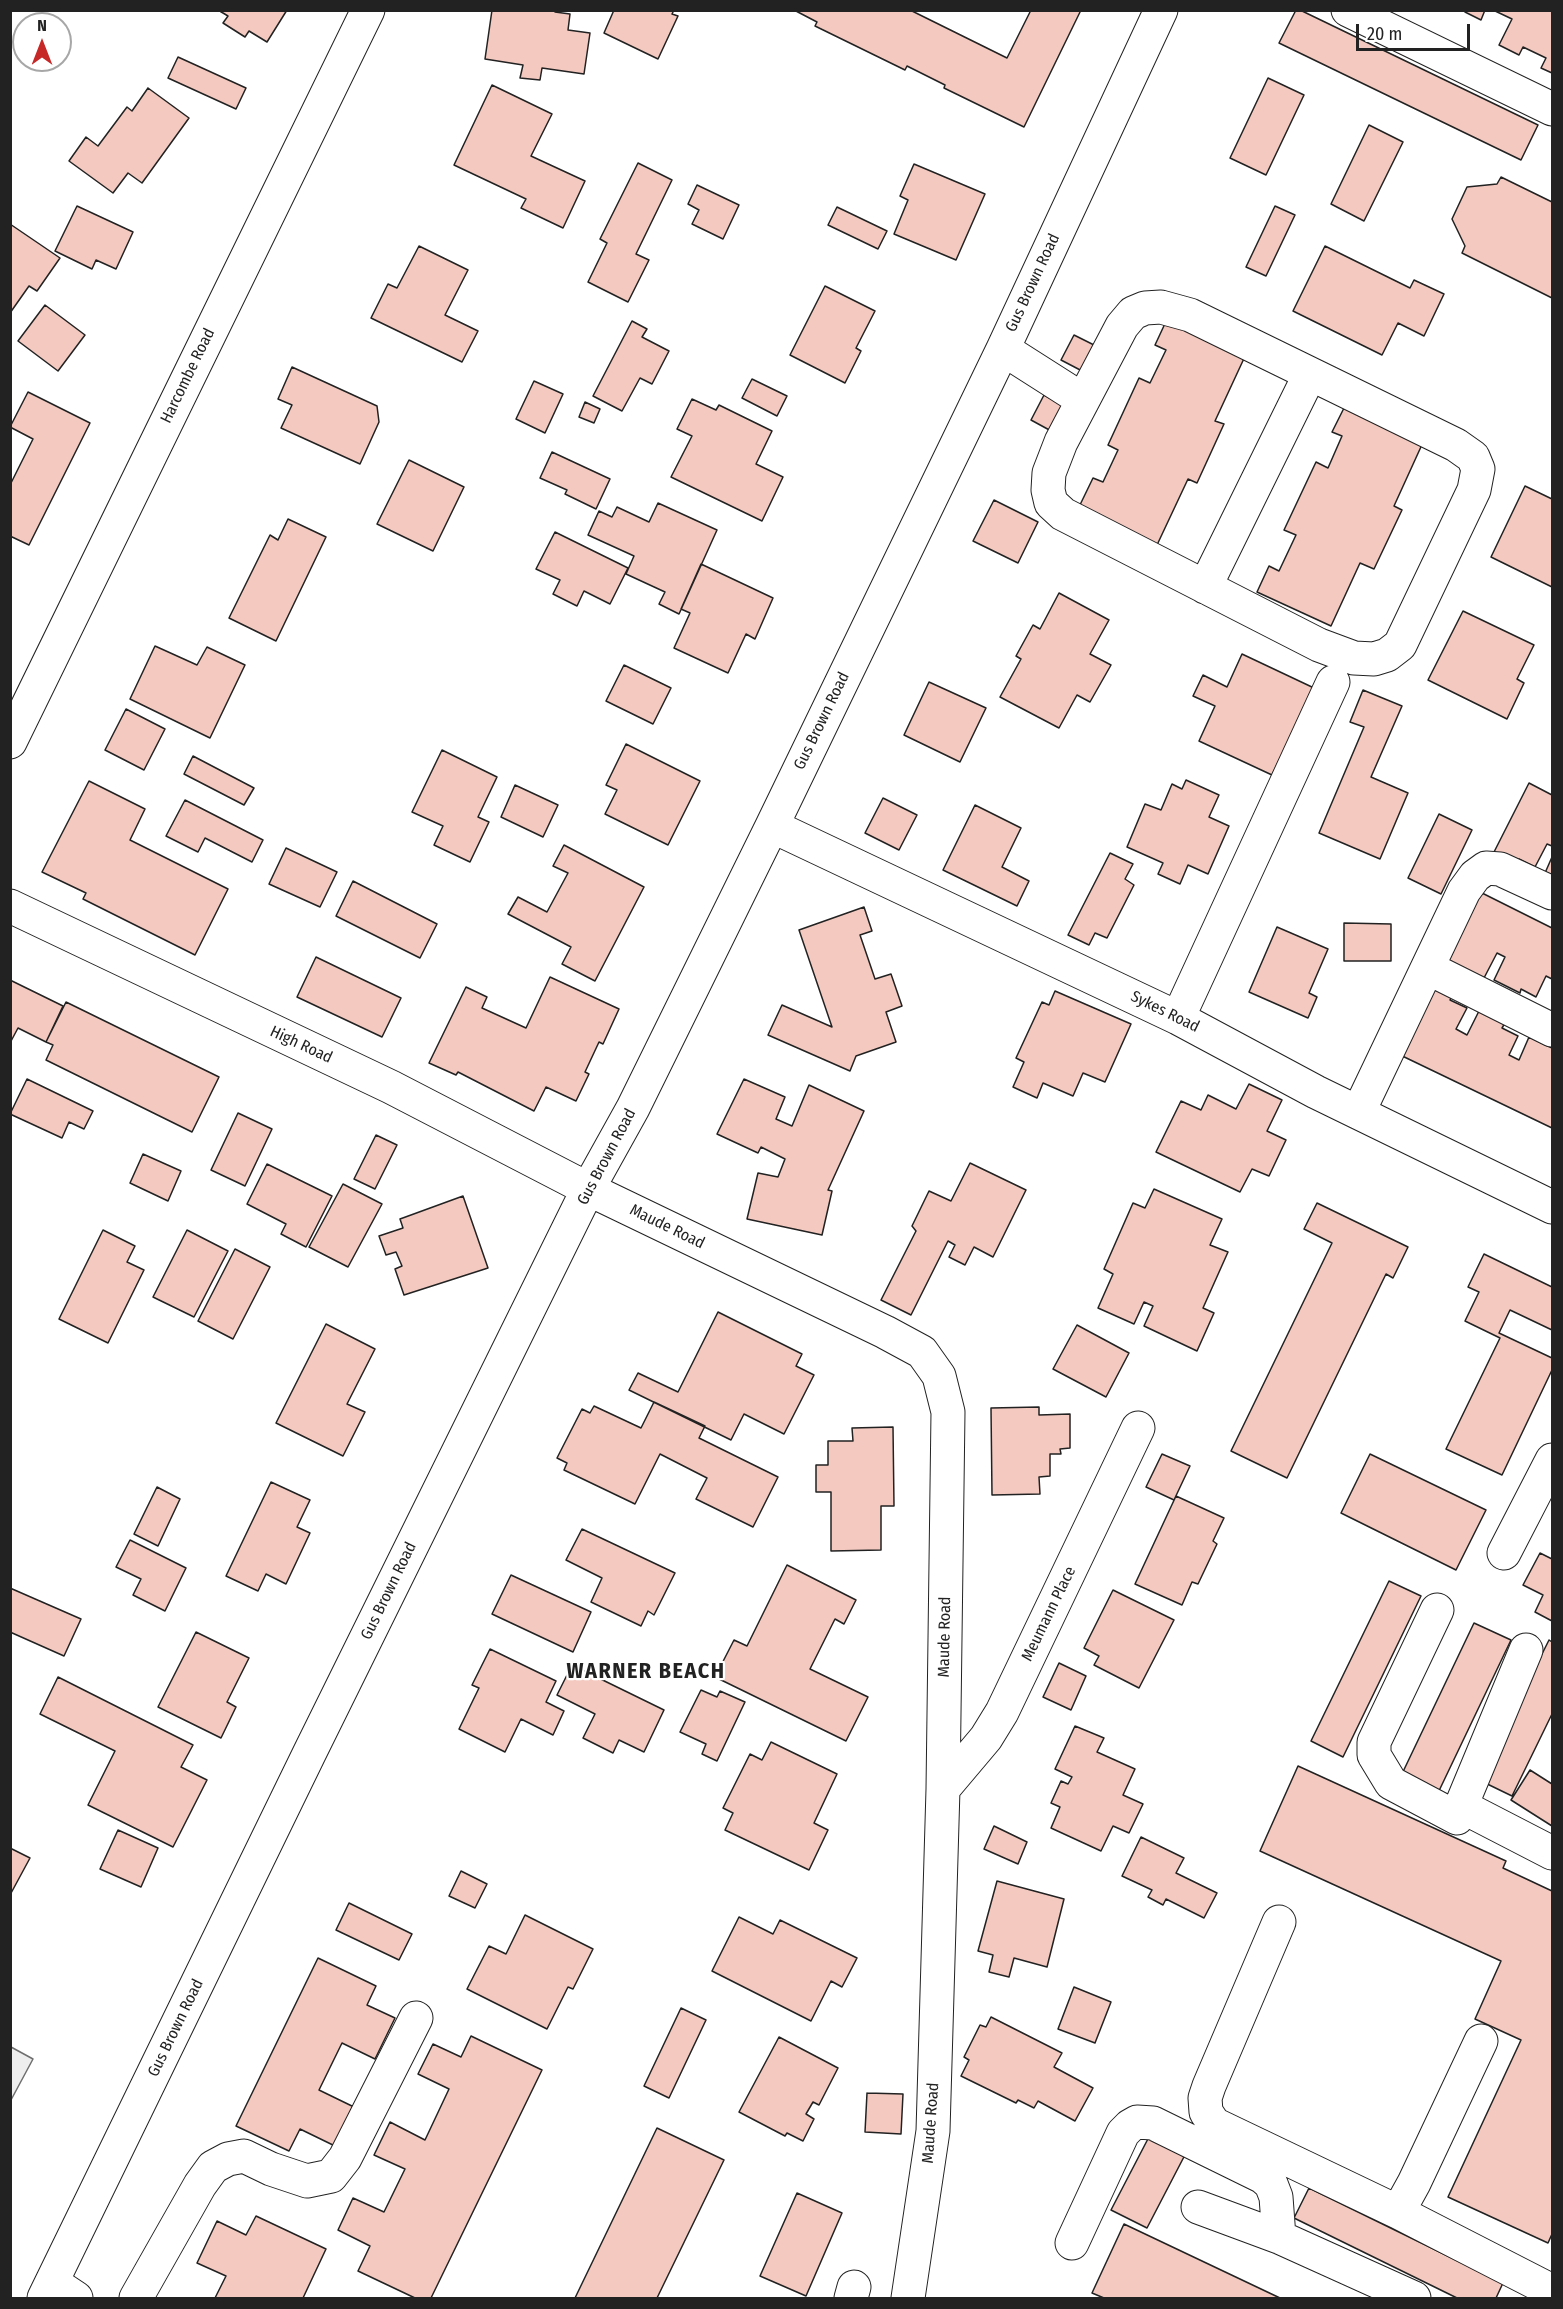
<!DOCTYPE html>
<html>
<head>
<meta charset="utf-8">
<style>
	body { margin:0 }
	#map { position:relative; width:1563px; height:2309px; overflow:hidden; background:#fff; font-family:"Fira Sans Condensed",sans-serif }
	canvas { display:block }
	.frame { position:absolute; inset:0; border:12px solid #222; pointer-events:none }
	.north { position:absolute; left:12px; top:12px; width:60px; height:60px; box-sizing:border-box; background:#fff; border:2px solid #a7a7a7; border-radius:50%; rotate:0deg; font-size:16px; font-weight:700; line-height:24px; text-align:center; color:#222 }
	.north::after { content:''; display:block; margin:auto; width:21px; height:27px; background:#c62828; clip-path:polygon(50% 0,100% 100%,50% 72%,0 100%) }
	.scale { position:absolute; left:1356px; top:24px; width:114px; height:27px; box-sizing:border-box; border:3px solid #222; border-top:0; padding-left:8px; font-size:18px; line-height:21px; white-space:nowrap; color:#222; -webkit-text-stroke:4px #fff; paint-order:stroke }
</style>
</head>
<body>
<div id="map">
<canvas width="1563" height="2309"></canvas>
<div class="frame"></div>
<div class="north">N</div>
<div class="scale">20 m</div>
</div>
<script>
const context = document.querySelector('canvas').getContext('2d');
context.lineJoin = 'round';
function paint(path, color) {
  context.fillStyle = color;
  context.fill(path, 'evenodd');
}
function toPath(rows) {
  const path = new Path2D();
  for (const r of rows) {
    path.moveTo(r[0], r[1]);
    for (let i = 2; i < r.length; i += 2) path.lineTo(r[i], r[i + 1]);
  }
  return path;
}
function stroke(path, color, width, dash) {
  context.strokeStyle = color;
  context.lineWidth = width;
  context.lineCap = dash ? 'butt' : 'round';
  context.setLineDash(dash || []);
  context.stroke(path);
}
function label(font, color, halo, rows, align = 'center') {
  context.font = font + ' "Fira Sans Condensed",sans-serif';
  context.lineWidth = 4.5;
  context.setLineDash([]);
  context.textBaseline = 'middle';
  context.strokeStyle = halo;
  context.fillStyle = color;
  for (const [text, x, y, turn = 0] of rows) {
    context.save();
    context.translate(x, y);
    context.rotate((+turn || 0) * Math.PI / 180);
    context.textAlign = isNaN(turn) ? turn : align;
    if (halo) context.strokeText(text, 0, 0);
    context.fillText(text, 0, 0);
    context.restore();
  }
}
const green = toPath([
	[11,2047,33,2059,11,2100,11,2047]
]);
const building = toPath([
	[218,10,287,10,267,42,249,31,245,37,223,23,228,16,218,10],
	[492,10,555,10,555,12,570,14,568,30,590,33,584,74,542,68,540,80,520,78,523,65,485,59,492,10],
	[614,10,674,10,672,14,678,16,658,59,604,33,614,10],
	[794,10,910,10,1007,58,1031,10,1081,10,1024,127,944,88,945,85,907,66,905,70,815,26,817,22,794,10],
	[1296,10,1300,10,1538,125,1521,160,1279,43,1296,10],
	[1465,10,1485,10,1481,20,1465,12,1465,10],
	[1493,10,1552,10,1552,73,1541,68,1546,58,1523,47,1519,55,1499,45,1512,19,1493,10],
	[178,57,246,88,236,109,168,78,178,57],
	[1268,78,1304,95,1266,175,1230,158,1268,78],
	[492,85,552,114,531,156,585,181,563,228,521,208,526,199,454,165,492,85],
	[148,88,189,118,142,183,128,173,113,193,69,161,86,137,98,146,127,107,132,111,148,88],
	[1369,125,1403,142,1364,221,1331,204,1369,125],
	[638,163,672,180,636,254,649,260,628,302,588,282,607,243,600,239,638,163],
	[914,164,985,194,956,260,894,234,908,200,900,196,914,164],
	[1501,177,1552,202,1552,298,1462,253,1465,246,1452,219,1467,187,1497,184,1501,177],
	[697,185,739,205,723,239,692,224,699,210,688,204,697,185],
	[77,206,133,232,116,269,96,260,92,269,55,251,77,206],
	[1275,206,1295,215,1266,276,1246,267,1275,206],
	[837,207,887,231,878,249,828,225,837,207],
	[10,224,60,258,37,291,29,286,10,313,10,224],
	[419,246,468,270,445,315,478,331,462,362,371,318,388,284,397,288,419,246],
	[1325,246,1410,288,1414,280,1444,294,1424,336,1398,323,1382,355,1293,311,1325,246],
	[825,286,875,311,856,348,861,351,845,383,790,355,825,286],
	[45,305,85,335,58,371,18,341,45,305],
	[1169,315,1247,352,1215,421,1224,424,1197,483,1188,479,1157,545,1078,509,1093,478,1103,482,1118,450,1108,445,1139,378,1150,383,1166,350,1155,345,1169,315],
	[632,321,647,329,642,337,669,351,652,384,640,378,622,411,593,396,632,321],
	[1074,335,1096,346,1084,372,1061,360,1074,335],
	[292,367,377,406,379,422,360,464,281,428,292,405,278,399,292,367],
	[752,379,787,396,777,416,742,398,752,379],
	[534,381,563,394,545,433,516,419,534,381],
	[28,392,90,423,29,545,10,536,10,485,33,439,10,427,28,392],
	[1044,395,1067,407,1053,432,1031,420,1044,395],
	[692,399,716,410,719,405,772,431,756,464,783,477,762,521,671,477,692,436,677,429,692,399],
	[585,402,600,409,594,423,579,417,585,402],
	[1347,402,1425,438,1394,506,1402,510,1374,569,1360,563,1331,626,1257,592,1269,566,1279,571,1296,535,1284,530,1316,462,1328,468,1342,436,1332,432,1347,402],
	[552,452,610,479,596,509,565,494,567,490,540,478,552,452],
	[409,460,464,487,433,551,377,524,409,460],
	[1525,486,1552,499,1552,587,1491,557,1525,486],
	[994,500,1038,522,1018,563,973,541,994,500],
	[658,503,717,530,679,614,659,604,665,592,626,574,634,556,588,535,599,511,612,517,617,507,649,522,658,503],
	[288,519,326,537,276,641,229,618,270,535,278,540,288,519],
	[555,532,628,568,610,604,584,591,577,606,553,594,560,580,536,569,555,532],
	[701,564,773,598,755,639,746,634,728,673,674,648,690,613,681,609,701,564],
	[1059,593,1109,620,1090,654,1111,665,1090,702,1077,695,1059,728,1000,697,1021,659,1016,656,1033,625,1040,629,1059,593],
	[1463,611,1534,645,1517,679,1524,683,1507,719,1428,680,1463,611],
	[155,646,197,665,207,647,245,665,210,738,130,699,155,646],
	[1242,654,1314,688,1272,775,1199,741,1215,706,1193,696,1203,675,1227,687,1242,654],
	[624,665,671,688,653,724,606,701,624,665],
	[929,682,986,708,960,762,904,735,929,682],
	[1363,690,1402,706,1371,777,1408,793,1380,859,1319,833,1364,727,1350,722,1363,690],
	[126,709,165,729,144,770,105,750,126,709],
	[626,744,700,781,668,845,605,814,617,790,606,785,626,744],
	[442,750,497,777,478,817,489,822,470,862,434,845,443,826,412,812,442,750],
	[193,756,254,788,244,805,184,774,193,756],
	[1186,780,1219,795,1209,817,1229,826,1208,874,1188,865,1180,884,1158,874,1163,863,1127,847,1145,804,1161,810,1172,784,1182,789,1186,780],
	[89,781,145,809,130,840,228,889,195,955,83,899,86,893,42,872,89,781],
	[1529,783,1552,795,1552,846,1547,844,1535,867,1519,859,1516,866,1493,854,1529,783],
	[515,785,558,805,543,837,501,817,515,785],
	[883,798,917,815,899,850,865,833,883,798],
	[185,800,263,840,252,862,205,838,198,852,166,836,185,800],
	[975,805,1021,828,1002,867,1029,881,1017,906,943,870,975,805],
	[1439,814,1472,830,1441,894,1408,878,1439,814],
	[564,845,644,887,595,981,562,964,571,947,508,914,518,897,547,912,568,873,553,866,564,845],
	[286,848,337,872,320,907,269,884,286,848],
	[1110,853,1133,864,1125,879,1134,885,1107,938,1095,933,1089,945,1068,935,1110,853],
	[1552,857,1552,877,1545,873,1552,857],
	[353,881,437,924,420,958,336,916,353,881],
	[1476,890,1552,928,1552,979,1546,976,1536,997,1521,989,1520,993,1494,980,1505,957,1497,953,1484,978,1439,963,1476,890],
	[864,907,872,931,860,935,875,979,891,974,902,1006,886,1012,896,1042,856,1056,850,1071,768,1035,782,1005,832,1027,799,930,864,907],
	[1344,923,1391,924,1391,961,1344,961,1344,923],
	[1277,927,1328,949,1309,993,1317,997,1308,1018,1249,992,1277,927],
	[316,957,401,998,382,1037,297,997,316,957],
	[550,977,619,1009,603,1044,599,1042,585,1072,589,1074,576,1101,546,1087,534,1111,458,1072,456,1075,429,1063,466,987,487,997,482,1008,526,1028,550,977],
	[10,980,63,1006,46,1042,18,1028,10,1043,10,980],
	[1430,982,1454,994,1450,1000,1467,1008,1456,1029,1467,1035,1479,1011,1505,1023,1502,1028,1518,1036,1509,1055,1519,1060,1529,1037,1552,1048,1552,1128,1396,1053,1430,982],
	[1055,991,1131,1024,1105,1082,1083,1073,1073,1096,1043,1083,1037,1098,1013,1087,1024,1062,1016,1058,1042,1002,1049,1005,1055,991],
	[66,1002,219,1077,192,1132,46,1060,53,1045,46,1042,66,1002],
	[27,1079,93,1111,84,1129,69,1122,62,1138,10,1114,27,1079],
	[744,1079,785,1097,776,1119,792,1126,809,1085,864,1111,828,1190,832,1191,822,1235,747,1219,758,1173,778,1177,785,1159,761,1147,758,1153,717,1134,744,1079],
	[1249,1084,1282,1100,1267,1131,1286,1140,1269,1176,1252,1169,1240,1192,1156,1152,1181,1101,1201,1110,1208,1095,1236,1109,1249,1084],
	[238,1113,272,1129,245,1186,211,1170,238,1113],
	[376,1135,397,1145,375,1189,354,1179,376,1135],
	[143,1154,181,1171,168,1201,130,1183,143,1154],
	[970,1163,1026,1190,993,1257,974,1247,965,1265,949,1257,955,1245,948,1241,911,1315,881,1300,916,1231,912,1226,929,1191,951,1201,970,1163],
	[267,1164,332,1196,306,1247,281,1234,286,1224,247,1204,267,1164],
	[343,1184,382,1204,348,1267,309,1247,343,1184],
	[1154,1189,1222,1219,1210,1245,1228,1252,1203,1308,1214,1313,1197,1351,1144,1326,1153,1306,1144,1302,1134,1324,1098,1308,1113,1274,1104,1269,1133,1203,1145,1208,1154,1189],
	[463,1196,488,1268,404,1295,395,1269,402,1266,396,1252,386,1255,379,1236,403,1228,400,1219,463,1196],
	[1317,1203,1408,1247,1393,1278,1386,1274,1287,1478,1231,1451,1332,1243,1304,1229,1317,1203],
	[103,1230,135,1246,127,1262,144,1270,108,1343,59,1319,103,1230],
	[187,1230,228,1251,194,1317,153,1297,187,1230],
	[235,1249,270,1267,233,1339,198,1321,235,1249],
	[1484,1254,1552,1287,1552,1330,1510,1310,1499,1333,1552,1358,1552,1370,1502,1475,1446,1449,1500,1338,1465,1321,1479,1292,1468,1287,1484,1254],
	[718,1312,802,1354,796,1366,814,1375,784,1434,744,1414,731,1440,629,1390,638,1373,678,1392,718,1312],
	[326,1324,375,1349,347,1404,365,1412,343,1456,276,1423,326,1324],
	[1077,1325,1129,1353,1106,1397,1053,1369,1077,1325],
	[654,1402,705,1426,699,1438,778,1477,753,1527,696,1499,707,1478,660,1454,635,1504,564,1470,567,1463,557,1458,582,1409,590,1413,594,1406,641,1428,654,1402],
	[1039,1407,1039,1415,1070,1414,1070,1448,1060,1449,1061,1454,1050,1454,1050,1476,1039,1477,1040,1494,992,1495,991,1408,1039,1407],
	[893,1427,894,1506,881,1506,881,1550,831,1551,831,1492,816,1492,816,1465,828,1465,828,1441,853,1441,852,1428,893,1427],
	[1162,1454,1190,1466,1174,1500,1146,1487,1162,1454],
	[1370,1454,1486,1510,1456,1570,1341,1513,1370,1454],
	[271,1482,310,1500,297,1527,310,1533,286,1584,266,1574,258,1591,226,1576,271,1482],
	[157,1487,180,1499,158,1546,134,1534,157,1487],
	[1176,1496,1224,1518,1213,1541,1217,1544,1198,1584,1192,1582,1182,1605,1135,1584,1176,1496],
	[582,1529,675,1573,654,1615,648,1611,641,1626,591,1602,602,1578,566,1560,582,1529],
	[130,1540,186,1568,165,1611,133,1595,141,1579,116,1567,130,1540],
	[1540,1553,1552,1559,1552,1621,1535,1612,1543,1595,1523,1585,1540,1553],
	[787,1565,856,1600,844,1624,835,1619,810,1669,868,1697,846,1741,715,1677,734,1640,747,1646,787,1565],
	[511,1575,591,1612,573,1652,492,1614,511,1575],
	[1389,1581,1421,1596,1343,1757,1311,1741,1389,1581],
	[10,1588,81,1619,64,1656,10,1632,10,1588],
	[1113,1590,1174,1620,1139,1688,1094,1665,1099,1656,1084,1648,1113,1590],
	[1474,1623,1511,1640,1437,1795,1400,1778,1474,1623],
	[196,1632,249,1658,227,1702,236,1707,221,1738,158,1707,196,1632],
	[1549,1640,1552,1642,1552,1714,1512,1796,1479,1780,1549,1640],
	[490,1649,556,1681,546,1702,564,1711,553,1735,521,1719,505,1752,459,1729,479,1688,472,1685,490,1649],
	[1059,1663,1086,1676,1071,1710,1043,1697,1059,1663],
	[572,1665,664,1710,644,1752,619,1740,613,1753,583,1738,595,1714,557,1695,572,1665],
	[58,1677,193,1745,181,1767,207,1780,173,1847,88,1805,115,1751,40,1714,58,1677],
	[701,1690,717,1697,720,1691,745,1702,717,1761,702,1754,706,1744,680,1732,701,1690],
	[1075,1726,1104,1738,1097,1752,1135,1769,1123,1795,1143,1804,1129,1833,1113,1826,1101,1851,1051,1828,1060,1807,1051,1803,1061,1781,1068,1784,1072,1777,1055,1769,1075,1726],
	[771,1742,837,1774,814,1823,828,1830,809,1870,725,1830,733,1813,723,1808,750,1754,762,1760,771,1742],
	[1298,1766,1506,1861,1503,1868,1552,1891,1552,2234,1548,2243,1448,2197,1521,2040,1475,2019,1501,1961,1260,1851,1298,1766],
	[1530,1770,1552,1784,1552,1826,1511,1800,1530,1770],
	[994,1826,1027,1842,1018,1864,984,1849,994,1826],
	[118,1830,158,1848,141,1887,100,1869,118,1830],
	[1141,1837,1184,1858,1176,1873,1217,1893,1204,1918,1166,1899,1163,1905,1148,1897,1152,1890,1122,1876,1141,1837],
	[10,1848,30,1858,10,1895,10,1848],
	[461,1871,487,1884,475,1908,449,1896,461,1871],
	[997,1881,1064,1899,1047,1967,1014,1958,1009,1977,989,1972,993,1955,978,1951,997,1881],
	[349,1903,412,1934,399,1960,336,1930,349,1903],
	[525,1915,593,1949,573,1989,568,1987,547,2029,467,1989,489,1946,506,1954,525,1915],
	[739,1917,773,1934,780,1920,857,1958,842,1987,831,1981,811,2021,712,1971,739,1917],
	[318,1958,376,1986,367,2005,395,2018,375,2059,342,2043,319,2090,356,2108,337,2147,300,2129,289,2151,236,2126,318,1958],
	[1074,1987,1111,2002,1095,2043,1058,2029,1074,1987],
	[681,2008,706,2020,669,2098,644,2086,681,2008],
	[991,2017,1062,2053,1054,2067,1093,2088,1075,2121,1038,2101,1034,2108,1018,2100,1016,2103,961,2076,969,2060,964,2057,980,2025,986,2027,991,2017],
	[471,2036,542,2070,431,2298,415,2298,358,2271,370,2246,338,2230,353,2198,384,2212,405,2169,374,2155,390,2122,425,2140,449,2089,418,2074,433,2044,461,2057,471,2036],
	[779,2037,838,2068,819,2105,813,2102,806,2114,814,2119,803,2141,787,2133,785,2136,739,2112,779,2037],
	[867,2093,903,2094,901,2134,865,2132,867,2093],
	[657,2128,724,2160,657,2298,575,2298,657,2128],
	[1151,2133,1187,2151,1147,2228,1111,2210,1151,2133],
	[1309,2188,1503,2283,1496,2298,1457,2298,1294,2218,1309,2188],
	[797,2193,842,2213,806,2296,760,2276,797,2193],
	[256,2216,326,2249,303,2298,215,2298,226,2276,197,2263,217,2221,246,2235,256,2216],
	[1124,2224,1280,2298,1104,2298,1092,2293,1124,2224]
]);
const minor = toPath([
	[1348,10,1552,109],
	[1161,307,1190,315,1456,445,1473,457,1478,469,1474,490,1400,645,1387,655,1374,659,1354,658,1319,645,1063,514,1051,503,1048,490,1049,473,1061,442,1122,326,1133,313,1145,308,1161,307],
	[1003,349,1083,400],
	[1205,587,1310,374],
	[10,742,368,10],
	[772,826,1178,1018,1316,1092,1552,1207],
	[10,906,391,1087,588,1189,885,1332,922,1352,939,1376,948,1412,943,1789,933,2131,908,2298],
	[1428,968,1552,1030],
	[1178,1018,1333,682],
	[1359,1111,1464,891,1475,876,1486,868,1500,869,1552,893],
	[1504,1553,1552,1460],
	[1437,1610,1374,1742,1374,1755,1391,1783,1457,1818,1461,1806,1552,1853],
	[943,1789,986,1738,1002,1712,1138,1428],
	[1461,1806,1526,1650],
	[1279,1922,1209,2086,1205,2098,1206,2112,1214,2124,1398,2212],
	[1481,2041,1414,2183,1398,2212,1552,2291],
	[1198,2207,1279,2237,1414,2298],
	[1072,2243,1123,2133,1130,2126,1137,2122,1153,2123,1263,2177,1271,2184,1276,2197,1279,2237],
	[52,2282,76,2298],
	[44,2298,309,1754,588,1189,633,1108,772,826,1003,349,1161,10],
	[136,2298,200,2185,213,2167,228,2159,244,2156,271,2169,307,2181,331,2176,345,2158,416,2018],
	[851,2298,854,2287]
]);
const streetNames = [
	["Gus Brown Road",1033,283,-65],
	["Harcombe Road",188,376,-64],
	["Gus Brown Road",822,721,-64],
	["Sykes Road",1165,1012,26],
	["High Road",301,1045,25],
	["Gus Brown Road",607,1157,-62],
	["Maude Road",667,1227,26],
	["Gus Brown Road",389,1591,-64],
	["Meumann Place",1049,1614,-64],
	["Maude Road",945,1637,-89],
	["Gus Brown Road",176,2028,-64],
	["Maude Road",931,2123,-86]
];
const districtNames = [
	["WARNER BEACH",646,1672]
];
paint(green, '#eee');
stroke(green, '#6f6f6f', 1.5);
paint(building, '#f3c9c0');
stroke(building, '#222', 1.5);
stroke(minor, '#222', 35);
stroke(minor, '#fff', 33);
label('16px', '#222', '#fff', streetNames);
context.letterSpacing = '1.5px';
label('bold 22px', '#222', '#fff', districtNames);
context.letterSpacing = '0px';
</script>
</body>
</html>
